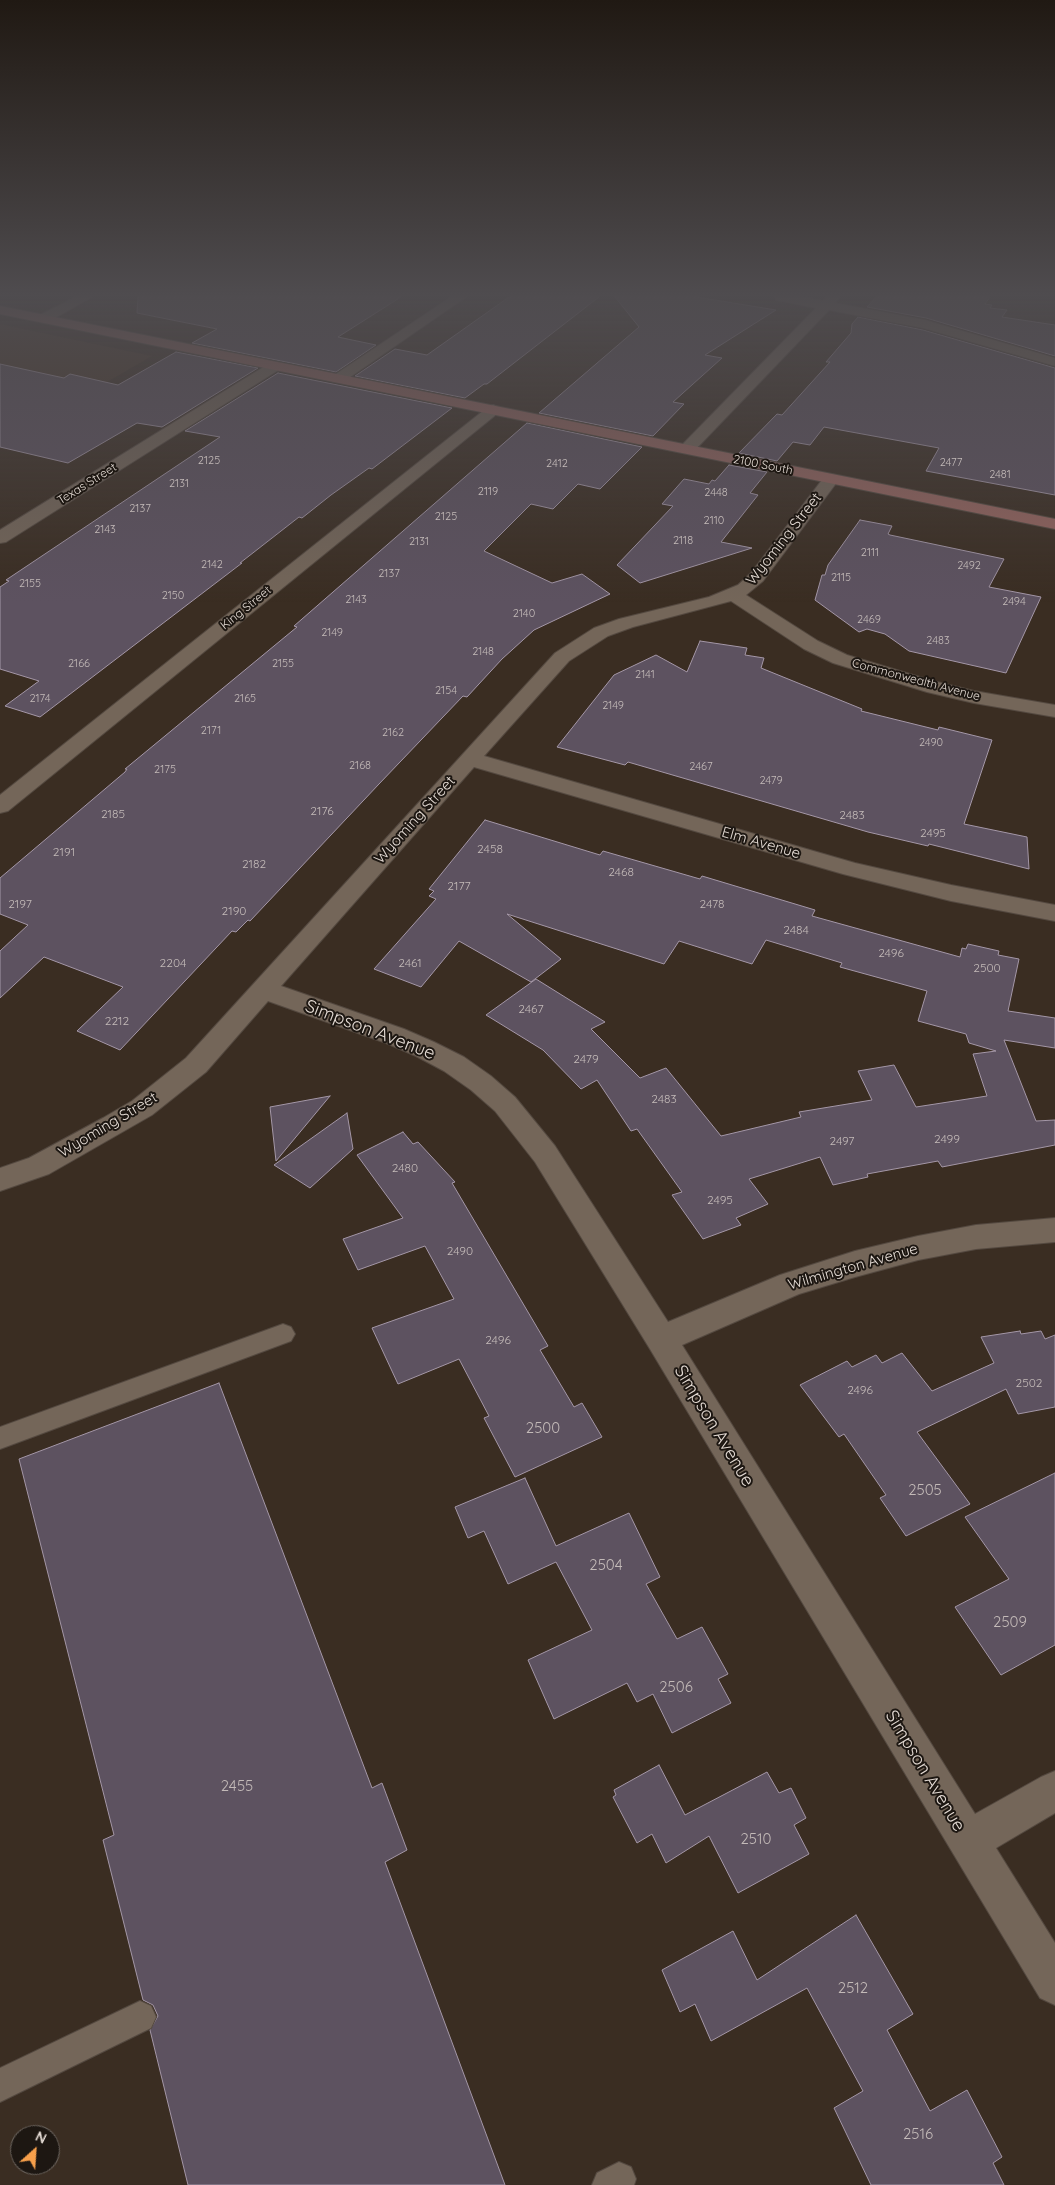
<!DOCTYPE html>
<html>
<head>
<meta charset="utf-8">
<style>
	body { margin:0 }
	#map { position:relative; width:1055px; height:2185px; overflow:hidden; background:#3a2d22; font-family:Quicksand,sans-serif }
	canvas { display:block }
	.north { position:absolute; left:10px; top:2125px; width:50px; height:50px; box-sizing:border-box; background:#1d1712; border:1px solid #6d6660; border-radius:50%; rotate:26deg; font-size:14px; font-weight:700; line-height:20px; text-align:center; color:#e5dcd5 }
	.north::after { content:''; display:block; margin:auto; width:18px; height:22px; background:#f8a04b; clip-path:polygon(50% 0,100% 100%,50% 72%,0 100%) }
</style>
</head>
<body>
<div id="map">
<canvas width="1055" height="2185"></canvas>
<div class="north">N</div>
</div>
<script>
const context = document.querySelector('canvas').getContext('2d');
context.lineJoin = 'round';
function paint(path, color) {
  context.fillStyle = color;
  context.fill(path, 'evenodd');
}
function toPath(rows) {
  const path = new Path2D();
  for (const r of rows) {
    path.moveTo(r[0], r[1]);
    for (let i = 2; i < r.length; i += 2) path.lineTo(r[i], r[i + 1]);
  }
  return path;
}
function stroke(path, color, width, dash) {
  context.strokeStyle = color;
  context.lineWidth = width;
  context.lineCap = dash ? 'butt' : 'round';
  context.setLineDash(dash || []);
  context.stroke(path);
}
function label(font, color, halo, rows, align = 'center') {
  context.font = font + ' Quicksand,sans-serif';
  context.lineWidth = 4;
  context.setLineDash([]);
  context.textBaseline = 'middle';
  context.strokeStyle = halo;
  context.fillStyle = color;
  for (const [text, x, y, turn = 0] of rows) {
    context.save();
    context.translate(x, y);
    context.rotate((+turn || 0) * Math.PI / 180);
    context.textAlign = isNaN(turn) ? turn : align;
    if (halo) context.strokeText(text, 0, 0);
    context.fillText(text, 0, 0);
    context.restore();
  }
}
const built = toPath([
	[0,324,152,356,0,444]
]);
const building = toPath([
	[138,297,401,297,338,337,376,345,336,372,192,343,217,329,137,313,138,297],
	[509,297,599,297,487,384,484,384,465,398,355,376,395,349,427,355,509,297],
	[615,297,697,297,776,310,705,355,722,358,673,402,684,404,653,436,539,413,639,327,615,297],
	[876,297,990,297,985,304,992,305,990,308,1007,310,1002,317,1055,325,1055,356,926,318,867,307,876,297],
	[858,317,923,330,1055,368,1055,495,926,471,939,448,824,427,810,445,793,442,777,461,739,453,777,414,782,415,830,362,826,362,851,333,852,324,858,317],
	[176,352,258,368,162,427,137,423,68,463,0,447,0,364,64,378,70,374,118,385,176,352],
	[278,373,452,408,372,469,369,468,331,495,302,518,299,517,240,563,242,563,40,717,5,706,39,681,0,669,0,587,9,581,6,580,220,437,185,431,278,373],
	[527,423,642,447,600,489,578,484,553,509,531,504,484,551,552,583,582,574,610,594,534,630,502,659,467,697,463,696,379,784,250,921,248,920,236,932,232,931,120,1050,77,1031,123,987,44,957,0,998,0,951,28,925,0,914,0,878,125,772,127,769,125,769,297,627,294,626,527,423],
	[729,465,767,472,750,493,758,495,721,542,752,548,640,583,617,565,673,506,662,504,684,479,709,484,712,480,715,481,729,465],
	[860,520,892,526,888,534,890,535,1004,559,989,587,1041,597,1006,673,909,651,885,634,867,629,859,632,815,600,822,575,825,575,828,565,860,520],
	[700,641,747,648,745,655,764,658,761,668,862,709,861,711,938,730,939,727,992,740,964,824,1027,837,1029,869,929,844,928,846,868,832,628,762,625,765,557,747,614,675,656,655,687,672,700,641],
	[485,820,600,855,603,851,700,879,702,876,815,910,812,916,960,957,962,948,966,949,968,944,999,951,998,955,1019,959,1008,1011,1055,1018,1055,1048,1004,1040,1036,1121,1055,1120,1055,1145,942,1167,938,1161,867,1174,868,1177,833,1185,820,1157,749,1179,768,1204,736,1218,741,1225,703,1239,672,1195,682,1192,637,1129,631,1131,597,1080,581,1089,543,1050,486,1015,536,979,605,1022,591,1029,640,1078,666,1068,721,1136,801,1117,799,1112,872,1100,858,1071,894,1065,916,1107,987,1096,973,1054,996,1051,969,1043,966,1034,918,1021,927,991,840,967,842,963,766,940,752,964,679,941,664,964,507,914,561,959,531,982,459,941,421,987,374,969,436,899,429,896,434,891,429,889,485,820],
	[330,1096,276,1161,270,1107,330,1096],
	[347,1113,353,1149,310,1188,274,1165,347,1113],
	[403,1132,413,1144,418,1142,455,1182,452,1183,548,1346,540,1350,574,1407,582,1403,602,1437,515,1477,484,1418,489,1416,459,1359,398,1384,372,1328,454,1299,425,1246,358,1270,343,1239,403,1218,357,1155,403,1132],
	[1020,1331,1021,1334,1041,1331,1045,1339,1055,1335,1055,1407,1018,1414,1006,1389,917,1432,970,1504,906,1536,880,1498,886,1495,844,1434,839,1437,800,1385,847,1361,852,1367,876,1355,882,1363,902,1353,932,1391,994,1363,981,1337,1020,1331],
	[219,1383,372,1788,382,1783,407,1850,385,1862,505,2185,188,2185,150,2030,158,2016,153,2005,143,2000,103,1840,114,1835,19,1459,219,1383],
	[1055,1473,1055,1645,1001,1675,955,1607,1009,1579,965,1517,1055,1473],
	[525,1478,556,1546,629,1513,660,1577,646,1584,677,1639,702,1627,728,1674,718,1679,731,1703,672,1733,653,1694,637,1702,627,1683,554,1719,528,1660,592,1630,556,1562,508,1584,484,1531,468,1538,455,1507,525,1478],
	[659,1765,685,1815,767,1772,779,1793,791,1788,806,1818,794,1825,809,1854,738,1893,709,1836,666,1863,652,1834,637,1843,613,1797,616,1795,614,1790,659,1765],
	[856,1915,913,2014,887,2030,930,2111,967,2090,1002,2157,993,2163,1004,2185,871,2185,834,2108,863,2091,807,1988,711,2041,695,2004,680,2012,662,1970,733,1931,757,1980,856,1915]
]);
const lane = toPath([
	[283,1324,291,1327,295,1334,291,1341,0,1449,0,1427,283,1324],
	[140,2001,151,2006,156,2017,151,2028,0,2102,0,2068,140,2001],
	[619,2162,631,2167,636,2179,634,2185,592,2185,597,2173,619,2162]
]);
const street = toPath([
	[76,297,92,297,48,322,43,323,36,319,38,316,76,297],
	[451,297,466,297,343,382,333,382,331,379,333,376,451,297],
	[775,297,803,297,823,301,827,297,840,297,835,303,925,320,1055,358,1055,366,923,328,829,310,693,452,681,452,679,449,681,446,816,308,776,300,775,297],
	[275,362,282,366,280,369,6,542,0,543,0,530,270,363,275,362],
	[493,405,498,407,501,410,498,413,8,811,0,813,0,795,488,407,493,405],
	[831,474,837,476,839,479,837,482,763,581,746,595,818,641,847,655,933,681,974,691,1055,705,1055,717,974,703,927,692,833,663,804,649,731,601,633,627,608,636,569,661,484,756,855,863,951,885,1055,905,1055,921,951,901,843,874,474,767,281,986,404,1029,434,1042,464,1057,491,1076,515,1097,555,1146,668,1322,780,1275,855,1251,918,1236,976,1225,1055,1218,1055,1242,976,1249,918,1260,855,1277,799,1294,682,1345,975,1814,1041,1777,1055,1771,1055,1813,996,1848,1055,1943,1055,2005,1040,1998,650,1349,535,1162,495,1111,471,1090,444,1071,416,1056,386,1043,268,1001,206,1072,152,1115,49,1174,0,1191,0,1168,29,1158,103,1118,132,1101,186,1058,555,653,594,628,619,619,709,597,738,585,751,573,825,476,831,474]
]);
const secondary = toPath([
	[0,306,1055,519,1055,529,0,314,0,306]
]);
const farNumbernames = [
	["2125",209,461],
	["2477",951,463],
	["2412",557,464],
	["2481",1000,475],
	["2131",179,484],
	["2119",488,492],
	["2448",716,493],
	["2137",140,509],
	["2125",446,517],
	["2110",714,521],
	["2143",105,530],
	["2118",683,541],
	["2131",419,542],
	["2111",870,553],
	["2142",212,565],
	["2492",969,566],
	["2137",389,574],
	["2115",841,578],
	["2155",30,584],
	["2150",173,596],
	["2143",356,600],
	["2494",1014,602],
	["2140",524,614],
	["2469",869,620],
	["2149",332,633],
	["2483",938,641],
	["2148",483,652],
	["2166",79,664],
	["2155",283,664],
	["2141",645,675],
	["2154",446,691],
	["2174",40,699],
	["2165",245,699],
	["2149",613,706],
	["2171",211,731],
	["2162",393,733],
	["2490",931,743],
	["2168",360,766],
	["2467",701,767],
	["2175",165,770],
	["2479",771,781]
];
const farStreetnames = [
	["2100 South",763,465,11],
	["Texas Street",87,484,-32],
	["King Street",246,608,-39],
	["Commonwealth Avenue",916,680,15]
];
const numberNames = [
	["2176",322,811],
	["2185",113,814],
	["2483",852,815],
	["2495",933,833],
	["2458",490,849],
	["2191",64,852],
	["2182",254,864],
	["2468",621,872],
	["2177",459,886],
	["2197",20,904],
	["2478",712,904],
	["2190",234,911],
	["2484",796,930],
	["2496",891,953],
	["2204",173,963],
	["2461",410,963],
	["2500",987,968],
	["2467",531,1009],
	["2212",117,1021],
	["2479",586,1059],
	["2483",664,1099],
	["2499",947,1139],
	["2497",842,1141],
	["2480",405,1168],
	["2495",720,1200],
	["2490",460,1251],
	["2496",498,1340],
	["2502",1029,1383],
	["2496",860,1390]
];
const streetNames = [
	["Wyoming Street",784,539,-52],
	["Wyoming Street",415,820,-48],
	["Elm Avenue",761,843,16],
	["Wyoming Street",108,1125,-31],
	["Wilmington Avenue",853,1267,-16]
];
const nearNumbernames = [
	["2500",543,1428],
	["2505",925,1490],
	["2504",606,1565],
	["2509",1010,1622],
	["2506",676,1687],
	["2455",237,1786],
	["2510",756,1839],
	["2512",853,1988],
	["2516",918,2134]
];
const nearStreetnames = [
	["Simpson Avenue",370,1030,21],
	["Simpson Avenue",714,1426,59],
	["Simpson Avenue",925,1771,59]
];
paint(built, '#463425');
paint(building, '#5d5260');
stroke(building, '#a497a7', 1);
stroke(lane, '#544940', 2);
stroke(street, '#544940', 2);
stroke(secondary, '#544940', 2);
paint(lane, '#746659');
paint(street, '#746659');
paint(secondary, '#94645e');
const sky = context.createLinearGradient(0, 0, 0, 603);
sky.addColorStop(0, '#201913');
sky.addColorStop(0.49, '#4f4c4f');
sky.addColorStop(1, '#4f4c4f00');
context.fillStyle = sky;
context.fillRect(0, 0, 1055, 603);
label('11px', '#c3bab8', null, farNumbernames);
label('12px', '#e5dcd5', '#1d1712', farStreetnames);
label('12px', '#c3bab8', null, numberNames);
label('15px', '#e5dcd5', '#1d1712', streetNames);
label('15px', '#c3bab8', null, nearNumbernames);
label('18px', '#e5dcd5', '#1d1712', nearStreetnames);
</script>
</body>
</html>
